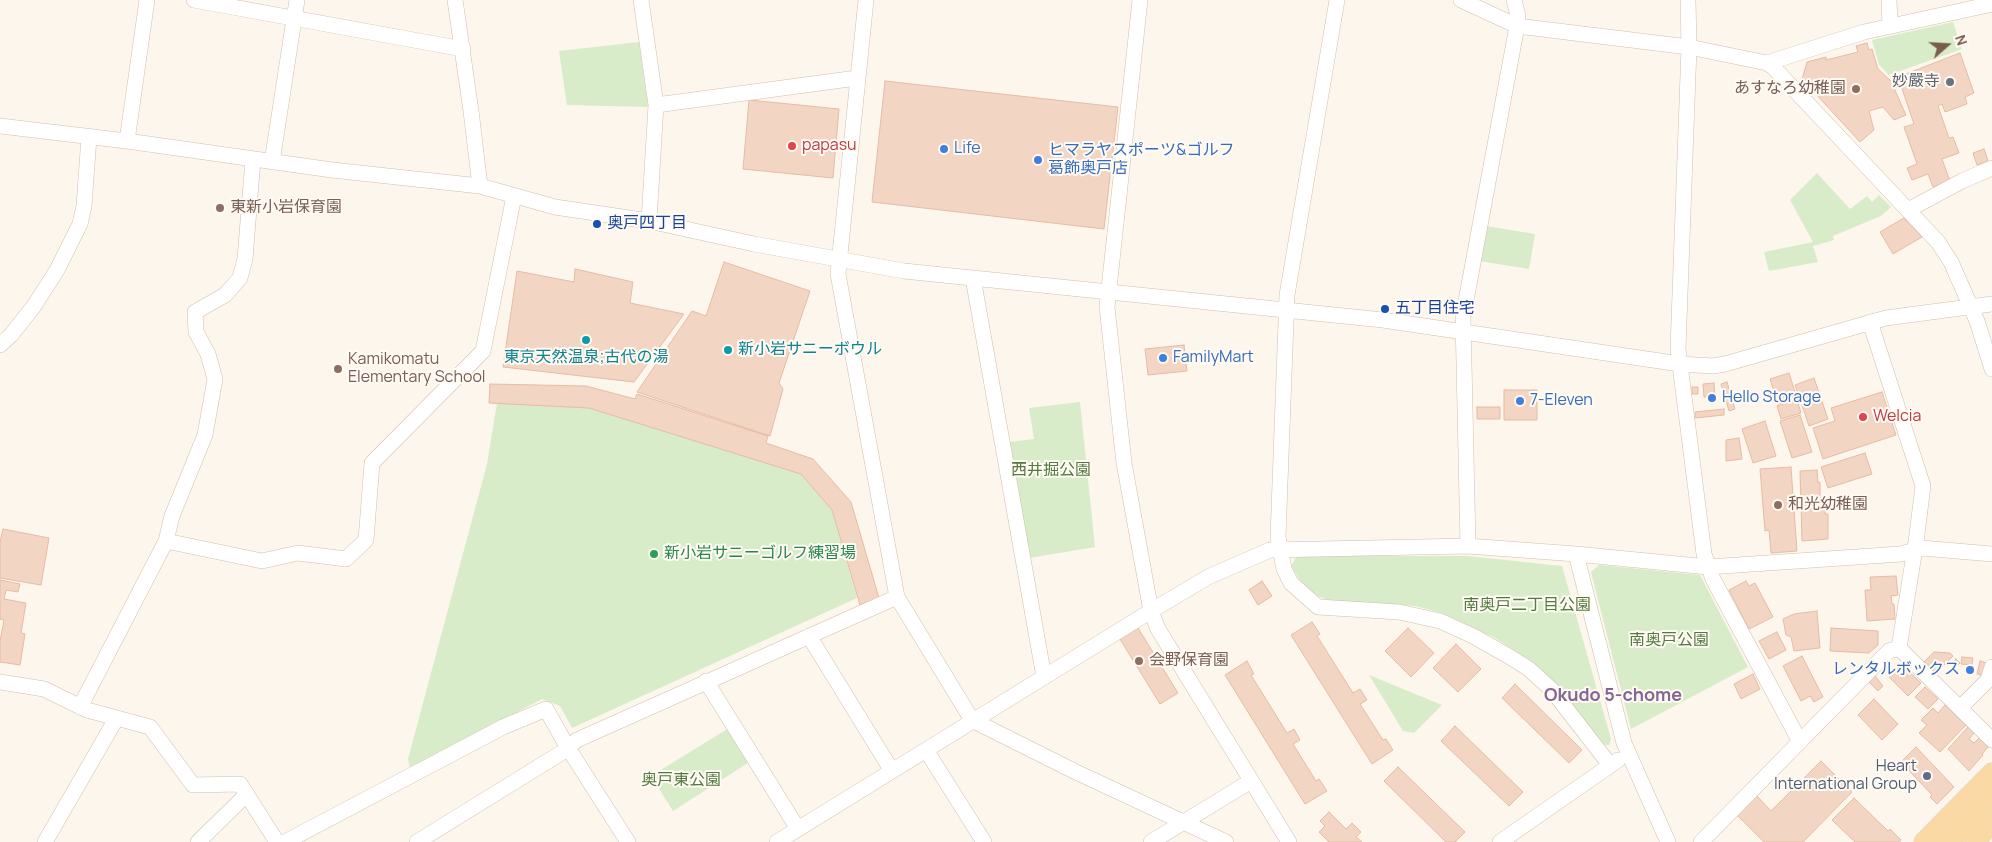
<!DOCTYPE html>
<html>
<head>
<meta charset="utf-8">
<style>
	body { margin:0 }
	#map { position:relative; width:1992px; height:842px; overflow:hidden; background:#fdf6ec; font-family:Manrope,sans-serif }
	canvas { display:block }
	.north { position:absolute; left:1922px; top:20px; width:50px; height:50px; -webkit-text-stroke:4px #fffaf3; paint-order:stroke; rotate:71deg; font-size:14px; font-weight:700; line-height:20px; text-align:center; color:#7a5c4d }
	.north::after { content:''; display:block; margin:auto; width:18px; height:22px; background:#7a5c4d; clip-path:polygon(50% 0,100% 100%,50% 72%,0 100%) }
</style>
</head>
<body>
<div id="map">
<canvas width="1992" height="842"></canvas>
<div class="north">N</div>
</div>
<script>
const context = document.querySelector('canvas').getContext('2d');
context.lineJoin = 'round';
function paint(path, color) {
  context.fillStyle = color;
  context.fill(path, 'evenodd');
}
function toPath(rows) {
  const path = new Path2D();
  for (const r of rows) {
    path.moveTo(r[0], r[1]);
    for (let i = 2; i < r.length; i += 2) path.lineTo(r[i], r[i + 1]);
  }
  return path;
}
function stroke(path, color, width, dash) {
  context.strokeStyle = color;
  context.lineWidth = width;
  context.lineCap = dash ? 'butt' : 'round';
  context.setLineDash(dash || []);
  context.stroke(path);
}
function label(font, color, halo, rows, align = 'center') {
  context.font = font + ' Manrope,"Noto Sans JP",sans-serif';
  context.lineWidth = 4;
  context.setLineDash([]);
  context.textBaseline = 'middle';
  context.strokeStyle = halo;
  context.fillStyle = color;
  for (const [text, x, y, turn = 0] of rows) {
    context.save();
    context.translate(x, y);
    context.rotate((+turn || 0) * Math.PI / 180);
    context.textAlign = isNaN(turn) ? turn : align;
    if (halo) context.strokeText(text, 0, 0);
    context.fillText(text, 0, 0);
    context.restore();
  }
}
const green = toPath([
	[1953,22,1962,49,1889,75,1879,65,1872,40],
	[639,42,648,107,567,105,559,51],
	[1817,173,1850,209,1867,196,1872,202,1879,195,1891,207,1881,216,1833,236,1834,240,1813,246,1818,262,1769,271,1764,252,1813,242,1790,200],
	[1486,226,1535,234,1529,269,1479,261],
	[1080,402,1095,547,1029,558,1009,442,1034,439,1029,408],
	[497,403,589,408,801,474,832,510,857,598,572,728,560,706,542,699,410,768,408,759,487,464],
	[1297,556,1467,556,1562,566,1611,739,1609,745,1604,745,1562,691,1531,661,1495,638,1442,613,1415,606,1328,600,1313,594,1300,580,1291,566],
	[1599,565,1700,575,1748,667,1631,729,1591,572],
	[1369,675,1442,705,1414,733,1403,731],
	[729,728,751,761,673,811,651,776]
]);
const building = toPath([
	[1867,43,1869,50,1872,49,1878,69,1891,81,1906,115,1894,120,1883,107,1869,111,1874,130,1860,142,1802,79,1807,62,1826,57,1826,60,1858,52,1856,46,1867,43],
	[1960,53,1974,93,1965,97,1967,104,1945,112,1942,104,1938,106,1949,138,1953,137,1959,153,1942,159,1950,181,1933,187,1928,174,1912,180,1907,168,1917,164,1904,127,1914,124,1898,77,1960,53],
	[885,81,1118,107,1104,229,872,202,885,81],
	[749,100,839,109,833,178,743,169,749,100],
	[1984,149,1988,161,1977,165,1973,153,1984,149],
	[1904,218,1922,237,1893,254,1880,232,1904,218],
	[724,262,810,291,779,383,783,389,770,436,637,392,692,311,706,316,724,262],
	[575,269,633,282,630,303,684,314,634,382,503,367,517,271,574,282,575,269],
	[1184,345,1187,371,1148,375,1145,349,1184,345],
	[1789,373,1797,398,1778,404,1770,379,1789,373],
	[1814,378,1828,419,1809,426,1795,385,1814,378],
	[1727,382,1735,409,1729,411,1721,384,1727,382],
	[1714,383,1715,397,1704,397,1703,384,1714,383],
	[490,384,586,386,635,399,637,394,768,436,766,443,813,459,851,502,879,598,860,605,832,510,801,474,589,408,489,403,490,384],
	[1692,387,1698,387,1698,394,1692,394,1692,387],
	[1504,390,1537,390,1537,420,1504,420,1504,390],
	[1882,392,1896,435,1823,459,1813,428,1835,421,1831,408,1882,392],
	[1797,400,1801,413,1781,419,1777,406,1797,400],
	[1477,407,1500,407,1500,419,1477,419,1477,407],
	[1724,409,1724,415,1695,418,1695,412,1724,409],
	[1800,415,1812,452,1792,458,1780,421,1800,415],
	[1765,421,1776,456,1753,463,1742,429,1765,421],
	[1739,438,1742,459,1726,461,1726,440,1739,438],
	[1865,453,1872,474,1828,488,1821,467,1865,453],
	[1791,467,1797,551,1771,553,1769,530,1765,531,1760,469,1791,467],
	[1817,470,1818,483,1820,482,1820,508,1825,508,1825,514,1828,514,1828,539,1802,541,1800,471,1817,470],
	[3,529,49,538,41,585,0,578,0,542,3,529],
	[1896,576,1898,595,1891,596,1892,604,1894,604,1895,619,1867,621,1865,590,1871,590,1870,577,1896,576],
	[0,580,20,584,18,592,6,590,4,599,26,603,21,633,25,634,20,665,0,662,0,641,4,620,0,619,0,580],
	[1262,581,1272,596,1258,605,1249,590,1262,581],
	[1746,581,1749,586,1755,583,1773,617,1749,629,1729,590,1746,581],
	[1817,611,1820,648,1794,651,1791,637,1786,635,1783,619,1794,614,1817,611],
	[1312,622,1320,634,1317,636,1353,693,1360,689,1367,700,1360,704,1383,740,1386,739,1393,750,1372,764,1291,635,1312,622],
	[1138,628,1178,693,1160,704,1120,639,1138,628],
	[1408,628,1434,653,1411,677,1385,651,1408,628],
	[1831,628,1878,631,1878,645,1869,653,1830,651,1831,628],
	[1777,632,1786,650,1769,659,1759,641,1777,632],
	[1456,644,1481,669,1458,692,1433,668,1456,644],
	[1934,652,1950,653,1953,656,1936,673,1924,662,1934,652],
	[1802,656,1823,697,1814,702,1810,696,1801,701,1783,666,1802,656],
	[1962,657,1973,658,1972,665,1961,664,1962,657],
	[1956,659,1960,663,1955,668,1951,664,1956,659],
	[1247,661,1254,674,1251,675,1287,733,1294,729,1300,740,1293,744,1316,781,1319,779,1327,791,1305,804,1225,675,1247,661],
	[1980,661,1987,663,1984,676,1977,674,1980,661],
	[1901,664,1921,683,1908,696,1889,677,1901,664],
	[1753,674,1760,689,1741,699,1734,684,1753,674],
	[1875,676,1883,686,1878,691,1869,682,1875,676],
	[1515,684,1582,750,1569,763,1502,698,1515,684],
	[1925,687,1938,699,1928,709,1915,697,1925,687],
	[1874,699,1898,724,1882,740,1858,715,1874,699],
	[1945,705,1966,725,1940,752,1919,733,1927,725,1921,720,1933,708,1938,713,1945,705],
	[1455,726,1523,792,1509,806,1441,741,1455,726],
	[1968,727,1974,733,1969,739,1974,743,1979,738,1988,747,1982,754,1983,755,1969,771,1948,749,1968,727],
	[1916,747,1954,787,1937,804,1930,797,1932,795,1901,762,1916,747],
	[1821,761,1852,792,1803,842,1764,842,1737,815,1756,795,1771,811,1821,761],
	[1398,767,1465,832,1455,842,1446,842,1384,781,1398,767],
	[1854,798,1888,831,1890,829,1901,840,1899,842,1855,842,1832,820,1854,798],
	[1329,812,1346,829,1352,823,1361,832,1356,837,1362,842,1329,842,1319,832,1325,826,1320,821,1329,812]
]);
const minor = toPath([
	[194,0,463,49],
	[455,0,471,111,480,186],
	[641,0,656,105,857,78],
	[866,0,838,274,897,597,972,720,1076,772,1226,842],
	[1140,0,1107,307,1124,463,1151,611,1158,629,1289,842],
	[1337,0,1287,295,1278,537,1284,569,1291,583,1318,607,1399,612,1440,621,1473,636,1510,657,1529,669,1551,689,1610,765],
	[1461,0,1517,26,1689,47,1767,63,1773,67,1938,242,1951,262,1977,321,1992,369],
	[1688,0,1689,47,1678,349,1704,554,1713,579,1800,742],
	[1889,0,1890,25],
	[1767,63,1864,32,1992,4],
	[0,126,127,141,332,170,480,186,555,207,649,221,754,244,904,271,1383,320,1680,364,1713,366,1725,364,1886,318,1992,304],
	[127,141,147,0],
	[272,162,297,0],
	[1908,210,1962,181,1992,168],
	[649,221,656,105],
	[973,278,1044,677],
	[1870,322,1923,486,1916,542,1899,648],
	[0,345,11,335,34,306,57,270,80,224,84,206,89,137],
	[166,541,262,561,298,553,346,559,366,540,372,463,483,351,514,196],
	[1468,546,1463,317,1517,26,1518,16,1514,0],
	[809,636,892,771],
	[706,681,798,829],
	[0,682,44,689,87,710,150,727,193,785,240,784,277,842],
	[80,707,166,541,172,516,205,435,215,379,208,354,196,332,195,312,225,295,240,278,245,259,253,159],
	[1960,708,1988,680,1992,667],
	[926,750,984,842],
	[45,842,116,719],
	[198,842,247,794],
	[285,842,503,727,546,709,568,748,628,842],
	[417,842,561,753,577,740,897,597],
	[777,842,1151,611,1208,577,1270,550,1468,546,1576,554],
	[1151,842,1251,781],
	[1500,842,1618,760],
	[1668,842,1624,743,1576,554,1708,567,1901,554,1922,548,1992,554],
	[1701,842,1889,651,1899,648,1992,740]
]);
const major = toPath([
	[1924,842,1992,773],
	[1948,842,1992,797],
	[1974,842,1992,823]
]);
const markers = [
	[1950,82,5,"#6b7280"],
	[1856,89,5,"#8d6e63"],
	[792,146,5,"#e0444e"],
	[944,149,5,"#3f7fe0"],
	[1038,160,5,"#3f7fe0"],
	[220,208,5,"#8d6e63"],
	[597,224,5,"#1a4fb4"],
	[1385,309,5,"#1a4fb4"],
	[586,340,5,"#0f9aa8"],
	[728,350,5,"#0f9aa8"],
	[1163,358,5,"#3f7fe0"],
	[338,369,5,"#8d6e63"],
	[1712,398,5,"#3f7fe0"],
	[1520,401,5,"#3f7fe0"],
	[1863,417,5,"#e0444e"],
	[1778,505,5,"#8d6e63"],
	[654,554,5,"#2e9e5b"],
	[1139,661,5,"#8d6e63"],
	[1970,670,5,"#3f7fe0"],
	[1927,776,5,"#5c6f8a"]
];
const worshipNames = [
	["妙嚴寺",1940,82]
];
const educationNames = [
	["あすなろ幼稚園",1846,89,"right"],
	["東新小岩保育園",230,208],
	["Kamikomatu",348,360],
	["Elementary School",348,378],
	["和光幼稚園",1788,505],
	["会野保育園",1149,661]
];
const healthNames = [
	["papasu",802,146],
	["Welcia",1873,417]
];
const shopNames = [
	["Life",954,149],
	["ヒマラヤスポーツ&ゴルフ",1048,151],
	["葛飾奥戸店",1048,169],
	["FamilyMart",1173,358],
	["Hello Storage",1722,398],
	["7-Eleven",1530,401],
	["レンタルボックス",1960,670,"right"]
];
const transitNames = [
	["奥戸四丁目",607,224],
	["五丁目住宅",1395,309]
];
const cultureNames = [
	["新小岩サニーボウル",738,350],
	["東京天然温泉;古代の湯",586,358,"center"]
];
const parkNames = [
	["西井掘公園",1051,471],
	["南奥戸二丁目公園",1527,606],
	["南奥戸公園",1669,641],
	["奥戸東公園",681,781]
];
const leisureNames = [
	["新小岩サニーゴルフ練習場",664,554]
];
const serviceNames = [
	["Heart",1917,767],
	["International Group",1917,785]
];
const neighbourhoodNames = [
	["Okudo 5-chome",1613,696]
];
paint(green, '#d8ecc9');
paint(building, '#f3d5c3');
stroke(building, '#e6bba3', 1);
stroke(minor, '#d1beb0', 16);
stroke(major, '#dad1cd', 21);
stroke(minor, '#fff', 15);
stroke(major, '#fbd9a5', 20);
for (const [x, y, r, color] of markers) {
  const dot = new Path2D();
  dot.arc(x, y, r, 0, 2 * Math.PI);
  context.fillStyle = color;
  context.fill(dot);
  stroke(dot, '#fffaf3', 2);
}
label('16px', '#5b616d', '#fffaf3', worshipNames, 'right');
label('16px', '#785e54', '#fffaf3', educationNames, 'left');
label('16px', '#be3a42', '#fffaf3', healthNames, 'left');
label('16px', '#366cbe', '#fffaf3', shopNames, 'left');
label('16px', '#164399', '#fffaf3', transitNames, 'left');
label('16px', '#0d838f', '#fffaf3', cultureNames, 'left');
label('16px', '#537a41', '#fffaf3', parkNames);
label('16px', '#27864d', '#fffaf3', leisureNames, 'left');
label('16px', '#4e5e75', '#fffaf3', serviceNames, 'right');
label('bold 18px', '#846695', '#fffaf3', neighbourhoodNames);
</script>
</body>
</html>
